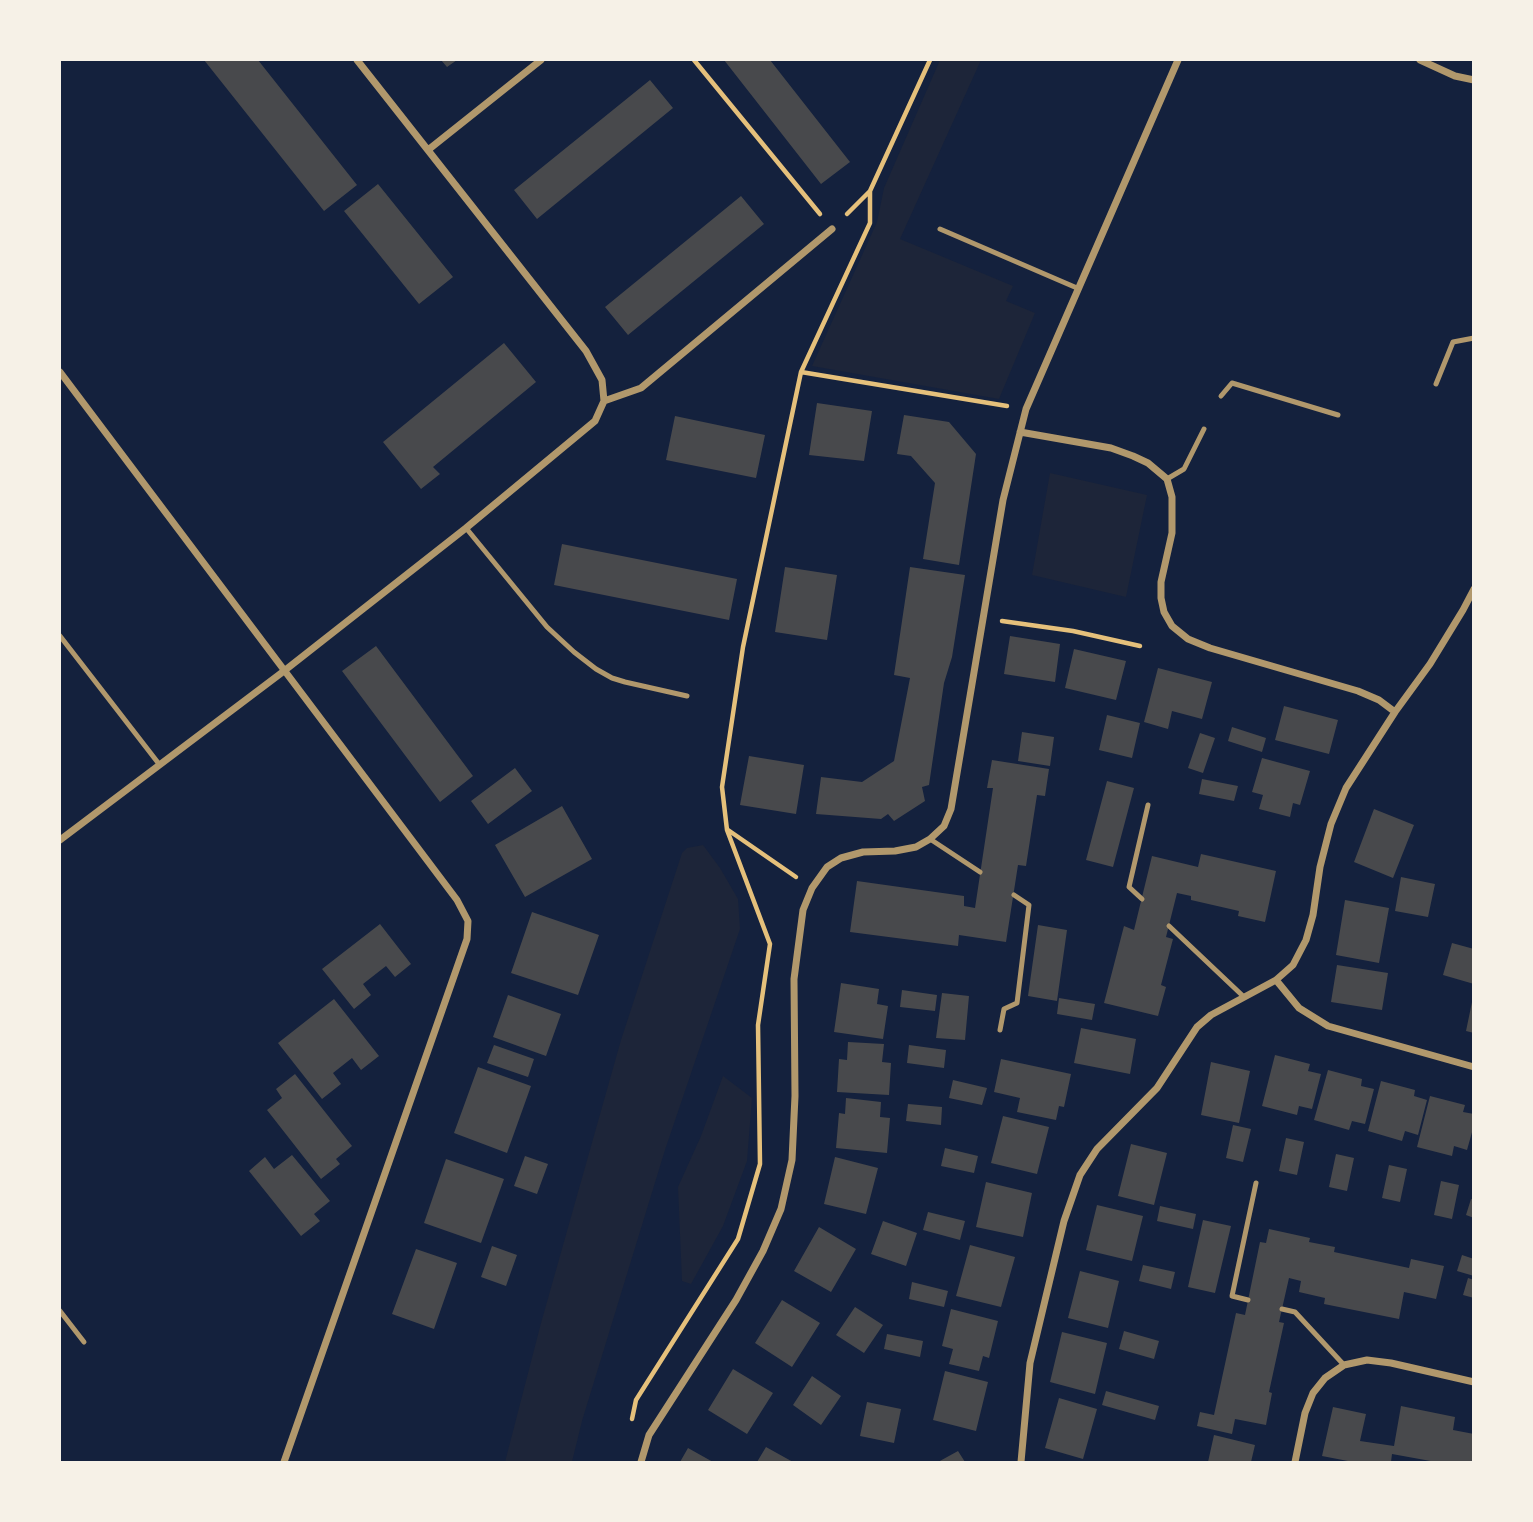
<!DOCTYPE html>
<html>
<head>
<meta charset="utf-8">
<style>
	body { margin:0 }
	#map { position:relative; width:1533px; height:1522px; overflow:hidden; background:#14213d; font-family:"PT Sans Narrow",sans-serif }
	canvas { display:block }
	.frame { position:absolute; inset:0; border:61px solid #f6f1e7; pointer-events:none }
</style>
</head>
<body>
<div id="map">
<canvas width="1533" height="1522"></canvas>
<div class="frame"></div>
</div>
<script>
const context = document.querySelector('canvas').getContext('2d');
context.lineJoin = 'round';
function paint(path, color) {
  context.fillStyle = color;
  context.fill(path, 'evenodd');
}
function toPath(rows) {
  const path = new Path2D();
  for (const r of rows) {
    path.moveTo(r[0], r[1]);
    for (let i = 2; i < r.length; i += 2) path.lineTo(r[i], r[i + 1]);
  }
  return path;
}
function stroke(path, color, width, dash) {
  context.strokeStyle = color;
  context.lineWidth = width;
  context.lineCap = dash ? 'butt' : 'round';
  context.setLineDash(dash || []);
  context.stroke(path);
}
const green = toPath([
	[940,60,981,60,900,239,1013,286,1006,301,1035,313,999,399,812,366,877,222,884,188],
	[1050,473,1147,495,1126,597,1032,575],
	[703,845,720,868,738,899,740,929,665,1150,582,1421,572,1462,505,1462,541,1323,621,1040,682,853,687,848],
	[723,1076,752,1098,747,1161,723,1226,691,1284,682,1281,678,1187,701,1136]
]);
const building = toPath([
	[204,60,258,60,357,185,324,211],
	[441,60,457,60,447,67],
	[724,60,770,60,850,162,821,184],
	[650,80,673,108,537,219,514,190],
	[378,184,453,277,419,304,344,211],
	[741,196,764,224,628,335,605,307],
	[504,343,536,382,433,467,440,474,421,489,383,442],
	[817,403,872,411,864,461,809,455],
	[904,415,949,422,976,454,959,565,923,559,935,483,911,456,897,454],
	[675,416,765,435,756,478,666,460],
	[562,544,737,579,729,620,554,585],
	[785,567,837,575,827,640,775,632],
	[910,567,965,575,952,657,944,683,929,785,922,787,925,801,894,821,888,814,881,819,816,814,821,777,862,782,894,761,910,678,894,675],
	[1010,636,1060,644,1055,682,1004,674],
	[376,646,473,776,440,802,342,671],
	[1074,649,1126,661,1116,700,1065,688],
	[1158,668,1212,682,1202,719,1172,711,1168,729,1144,722],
	[1284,706,1338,720,1329,754,1275,740],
	[1107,715,1140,723,1132,758,1099,750],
	[1232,727,1266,738,1262,752,1228,741],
	[1022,732,1054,737,1050,766,1018,761],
	[1200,733,1215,738,1203,773,1188,768],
	[749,756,804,765,796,814,740,805],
	[1262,758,1310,771,1300,805,1293,803,1290,817,1259,809,1263,795,1252,792],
	[992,760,1049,769,1045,796,1037,795,1026,866,1018,865,1006,942,959,935,958,946,850,932,857,881,964,896,964,906,975,908,993,788,987,788],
	[515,768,532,791,488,824,471,801],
	[1202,779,1238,786,1234,801,1199,794],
	[1107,781,1134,788,1113,867,1086,860],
	[562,806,592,859,525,897,495,845],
	[1374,809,1414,825,1393,878,1354,862],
	[1201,854,1276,871,1265,922,1238,916,1239,911,1191,900,1191,896,1177,893,1166,937,1173,939,1161,985,1166,987,1158,1016,1104,1003,1124,926,1134,930,1152,856,1198,867],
	[1401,877,1435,884,1428,917,1395,911],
	[1345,900,1389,908,1379,963,1336,955],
	[532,912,599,935,578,995,511,973],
	[380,924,411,964,395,977,386,966,363,984,371,995,354,1009,322,969],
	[1038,925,1067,930,1057,1001,1028,996],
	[1452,943,1474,949,1474,984,1443,975],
	[1337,965,1388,973,1382,1010,1331,1002],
	[841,983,879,989,877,1004,888,1006,883,1039,834,1032],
	[902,990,937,995,935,1011,900,1007],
	[942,993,969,996,965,1040,936,1038],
	[508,995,561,1014,546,1056,493,1037],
	[1059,998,1095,1004,1092,1020,1057,1014],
	[334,999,379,1056,361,1070,352,1058,333,1073,341,1084,322,1099,278,1043],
	[1472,1002,1474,1002,1474,1033,1466,1031],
	[1081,1028,1136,1039,1130,1074,1074,1063],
	[848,1042,884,1044,882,1062,891,1063,889,1095,837,1092,839,1059,847,1060],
	[494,1045,534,1059,528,1077,487,1063],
	[909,1045,946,1050,944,1068,907,1063],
	[1275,1055,1310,1064,1308,1071,1321,1074,1312,1109,1299,1106,1297,1115,1262,1106],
	[1001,1059,1071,1074,1064,1107,1059,1106,1056,1120,1017,1112,1020,1098,994,1092],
	[1211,1062,1250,1071,1239,1123,1201,1115],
	[478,1067,531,1086,507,1153,454,1133],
	[1328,1070,1362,1079,1361,1086,1374,1089,1365,1124,1352,1121,1349,1130,1314,1120],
	[295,1074,352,1146,336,1159,340,1164,321,1179,267,1110,282,1098,276,1089],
	[953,1080,987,1088,982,1105,949,1098],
	[1381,1081,1415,1090,1414,1096,1427,1100,1418,1135,1405,1131,1402,1141,1368,1131],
	[1430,1096,1465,1105,1463,1112,1474,1114,1474,1125,1467,1150,1454,1146,1452,1156,1417,1147],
	[846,1098,881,1102,880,1117,890,1118,887,1153,836,1148,839,1113,845,1114],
	[908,1104,942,1107,941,1125,906,1121],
	[1003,1116,1049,1127,1037,1174,991,1163],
	[1233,1125,1251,1129,1243,1162,1226,1158],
	[1286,1138,1304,1142,1297,1175,1279,1171],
	[1131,1144,1167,1153,1154,1205,1118,1196],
	[945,1148,978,1156,974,1173,941,1166],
	[1336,1154,1354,1158,1347,1191,1329,1187],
	[292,1155,330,1201,314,1214,320,1221,301,1236,249,1171,265,1157,274,1169],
	[525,1156,548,1164,537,1194,514,1186],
	[835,1157,878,1168,866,1214,824,1204],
	[446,1159,504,1179,481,1243,424,1223],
	[1389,1165,1407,1169,1400,1202,1382,1198],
	[1441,1181,1459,1185,1452,1219,1434,1215],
	[986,1182,1032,1193,1023,1237,976,1227],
	[1471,1199,1474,1200,1474,1218,1466,1215],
	[1097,1205,1143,1216,1132,1261,1086,1250],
	[1160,1206,1196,1214,1193,1229,1157,1221],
	[928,1212,965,1221,960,1240,923,1230],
	[1203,1220,1231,1226,1215,1293,1188,1287],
	[883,1221,917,1233,906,1266,871,1254],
	[819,1227,856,1249,831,1292,794,1271],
	[1269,1229,1310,1238,1309,1242,1335,1247,1334,1252,1409,1268,1411,1259,1444,1266,1436,1299,1404,1292,1399,1319,1324,1304,1325,1298,1299,1292,1301,1281,1289,1278,1279,1322,1284,1323,1269,1392,1272,1393,1266,1425,1235,1419,1232,1434,1197,1426,1200,1412,1214,1415,1236,1313,1245,1315,1260,1242,1266,1243],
	[970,1245,1015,1257,1001,1307,956,1296],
	[492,1246,517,1255,506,1286,481,1277],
	[416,1249,457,1263,434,1329,392,1314],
	[1462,1255,1474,1259,1474,1276,1457,1271],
	[1143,1265,1175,1272,1171,1289,1139,1281],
	[1080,1271,1119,1281,1108,1328,1068,1318],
	[1468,1278,1474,1280,1474,1298,1463,1295],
	[912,1282,948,1291,944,1307,909,1299],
	[782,1300,820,1323,792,1367,755,1343],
	[855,1307,883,1325,864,1353,836,1335],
	[951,1309,998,1321,989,1358,983,1356,979,1371,949,1364,953,1349,942,1346],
	[1124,1331,1159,1341,1154,1359,1119,1349],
	[1062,1332,1107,1343,1095,1394,1050,1382],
	[887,1334,923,1341,920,1357,884,1349],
	[733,1369,773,1393,747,1434,708,1410],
	[945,1371,988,1382,976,1431,933,1420],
	[812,1376,841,1396,821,1425,793,1405],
	[1106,1391,1159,1406,1155,1420,1102,1405],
	[1059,1398,1097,1409,1083,1459,1045,1448],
	[867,1402,901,1409,894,1443,860,1436],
	[1401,1406,1455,1417,1453,1430,1474,1434,1474,1462,1436,1462,1392,1454,1391,1462,1353,1462,1322,1456,1333,1407,1366,1414,1360,1441,1394,1446],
	[1214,1435,1255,1445,1251,1462,1208,1462],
	[766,1447,793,1462,757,1462],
	[688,1448,713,1462,680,1462],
	[958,1451,965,1462,938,1462]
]);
const path = toPath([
	[694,60,820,214],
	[847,214,870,191],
	[801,372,1007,406],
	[1002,621,1073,631,1140,646],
	[728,830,796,877],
	[632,1419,636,1400,738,1239,760,1164,758,1025,770,944,727,830,722,787,743,647,801,372,870,223,870,191,930,60]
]);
const service = toPath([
	[940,229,1077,288],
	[1436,384,1453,342,1474,338],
	[1221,396,1232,383,1338,415],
	[1167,479,1184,469,1204,429],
	[466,528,547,627,574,652,596,669,612,678,625,682,687,696],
	[60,636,159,764],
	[930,839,980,872],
	[1142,899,1129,887,1148,805],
	[1169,926,1244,997],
	[1000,1030,1004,1009,1017,1003,1029,905,1014,895],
	[1248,1300,1232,1296,1256,1183],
	[1282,1309,1295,1312,1344,1365],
	[60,1311,84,1342]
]);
const minor = toPath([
	[1420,60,1455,76,1474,80],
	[428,150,541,60],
	[60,372,457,900,468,921,467,939,284,1462],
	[604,401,641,388,832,229],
	[1020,432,1111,448,1133,456,1148,463,1167,479,1172,497,1172,533,1161,582,1161,598,1164,612,1172,626,1188,639,1210,648,1358,691,1379,700,1395,712],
	[60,840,284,671,466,528,595,421,604,401,602,380,586,351,357,60],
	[1276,980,1299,1008,1328,1026,1474,1067],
	[641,1462,649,1435,736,1300,763,1251,781,1209,792,1160,795,1096,794,979,803,910,812,888,827,867,841,858,863,852,895,851,916,847,930,839,944,826,951,809,1003,500,1026,409,1178,60],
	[1021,1462,1030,1363,1064,1221,1080,1175,1097,1149,1157,1088,1197,1027,1211,1015,1276,980,1293,965,1306,940,1313,915,1320,867,1331,824,1346,788,1395,712,1430,664,1463,610,1474,589],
	[1295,1462,1305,1413,1313,1393,1325,1378,1344,1365,1367,1360,1391,1363,1474,1382]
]);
paint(green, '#1d2539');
paint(building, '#48494c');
stroke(path, '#e5c07b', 4.5);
stroke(service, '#b1986c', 5);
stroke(minor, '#b1986c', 7);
</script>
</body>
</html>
